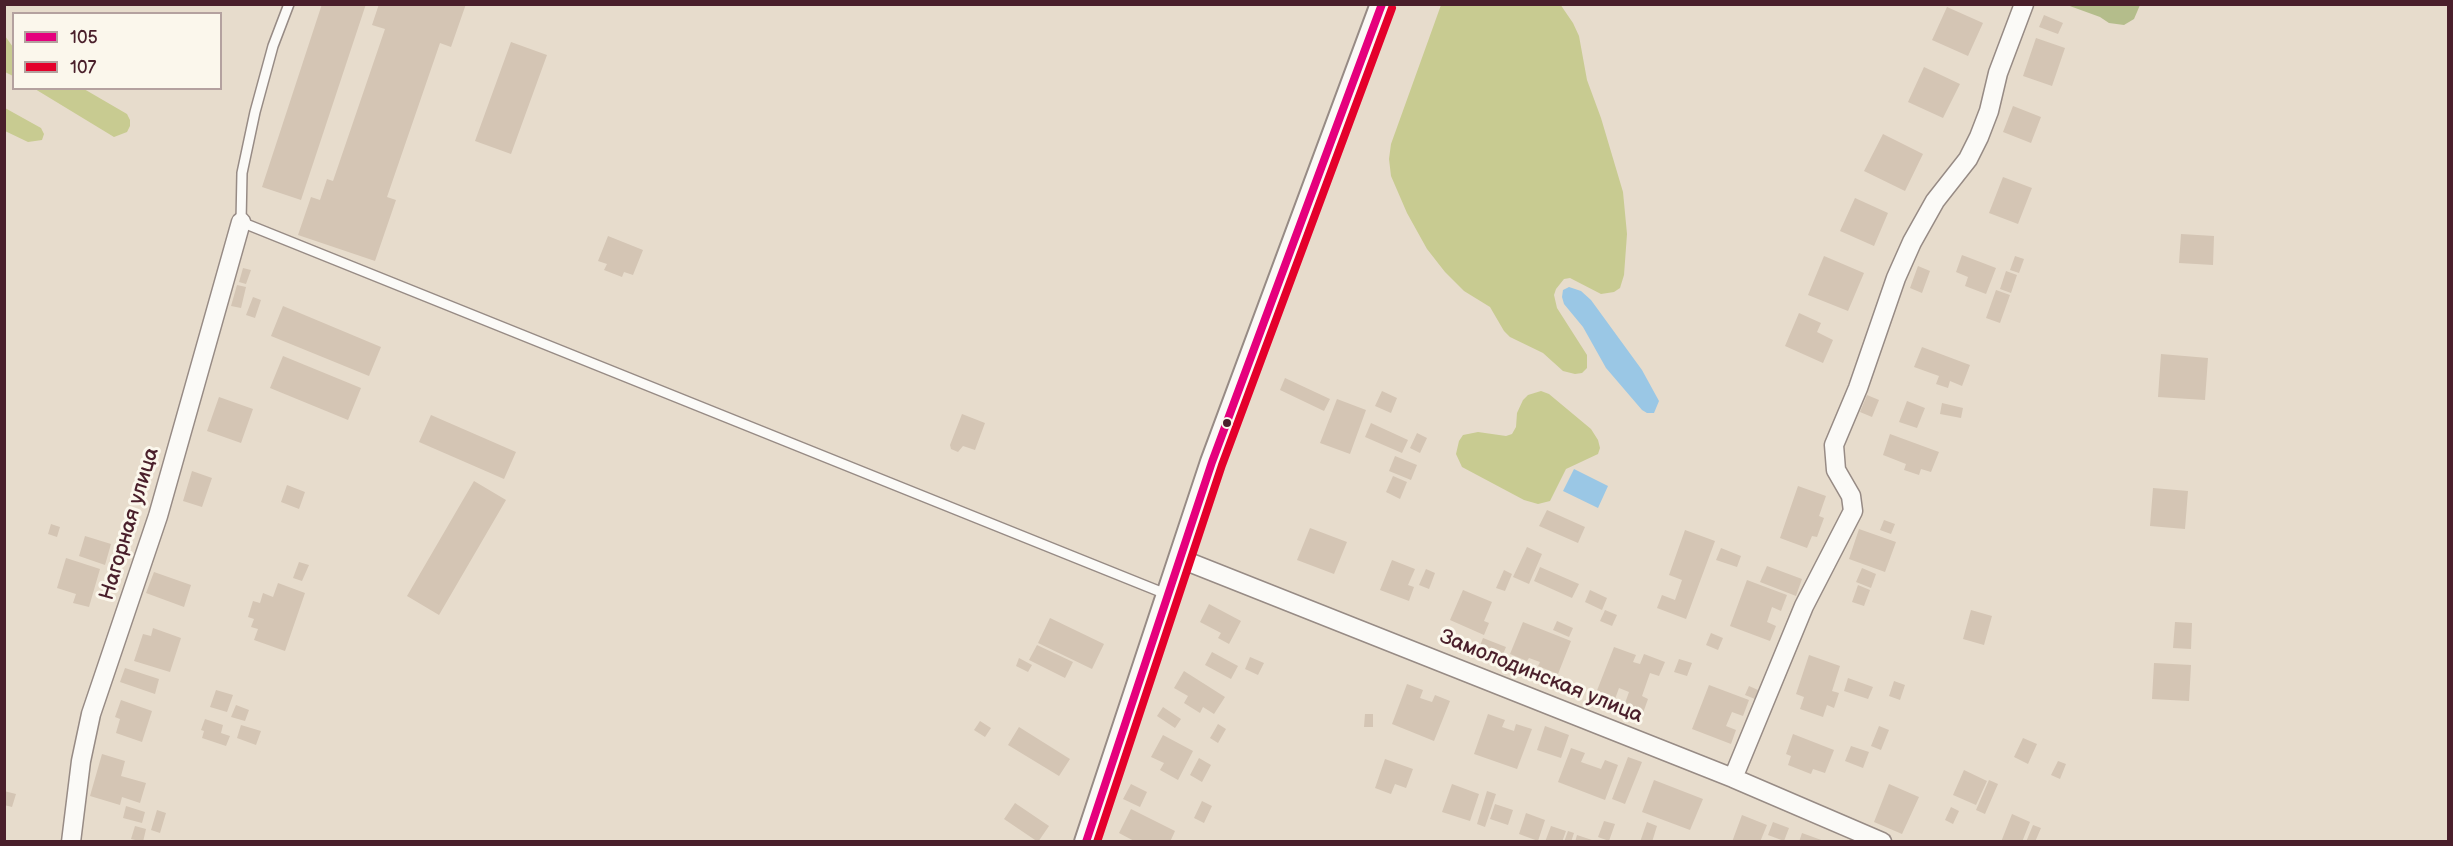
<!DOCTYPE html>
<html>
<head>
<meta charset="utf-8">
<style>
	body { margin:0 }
	#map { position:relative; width:2453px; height:846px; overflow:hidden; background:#e7dccc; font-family:"Balsamiq Sans",sans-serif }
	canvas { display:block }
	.frame { position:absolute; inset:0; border:6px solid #4a1f2b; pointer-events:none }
	.legend { position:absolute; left:12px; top:12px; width:210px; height:78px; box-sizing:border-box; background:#fbf7ec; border:2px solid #b4a19f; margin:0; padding:8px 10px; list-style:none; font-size:18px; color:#4a1f2b }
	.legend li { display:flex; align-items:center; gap:12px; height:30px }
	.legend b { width:30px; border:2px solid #b4a19f }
</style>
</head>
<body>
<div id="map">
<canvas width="2453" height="846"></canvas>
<div class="frame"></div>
<ul class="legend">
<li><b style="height:8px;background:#e5007d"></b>105</li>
<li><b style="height:8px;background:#e4002b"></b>107</li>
</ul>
</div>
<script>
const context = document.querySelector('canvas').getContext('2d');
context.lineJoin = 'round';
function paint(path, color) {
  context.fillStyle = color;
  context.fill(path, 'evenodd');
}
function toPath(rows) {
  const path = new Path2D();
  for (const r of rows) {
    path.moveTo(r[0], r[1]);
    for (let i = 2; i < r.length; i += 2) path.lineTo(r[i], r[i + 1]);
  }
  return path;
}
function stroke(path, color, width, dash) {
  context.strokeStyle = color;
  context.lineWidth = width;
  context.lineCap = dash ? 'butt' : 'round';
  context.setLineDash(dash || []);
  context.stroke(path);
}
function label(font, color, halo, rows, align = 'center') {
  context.font = font + ' "Balsamiq Sans",sans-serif';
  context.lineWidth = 6;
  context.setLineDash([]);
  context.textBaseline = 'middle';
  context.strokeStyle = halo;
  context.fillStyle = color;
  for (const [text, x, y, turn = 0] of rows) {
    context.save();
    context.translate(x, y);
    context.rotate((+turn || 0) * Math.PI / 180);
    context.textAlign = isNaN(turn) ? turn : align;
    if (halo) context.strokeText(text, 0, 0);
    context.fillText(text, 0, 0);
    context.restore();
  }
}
const green = toPath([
	[1560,4,1573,23,1579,36,1587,80,1601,118,1623,192,1627,234,1624,275,1620,288,1614,292,1601,294,1570,278,1564,279,1556,289,1554,295,1557,308,1587,355,1587,368,1582,373,1575,374,1563,371,1543,353,1510,337,1504,331,1490,307,1464,291,1445,272,1427,249,1407,213,1391,176,1389,159,1391,144,1441,5],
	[5,36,13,47,13,76,5,72],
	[35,89,84,89,127,114,130,120,130,126,127,132,114,137],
	[5,108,41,128,44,134,42,140,28,142,5,131],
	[1541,391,1549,394,1591,429,1598,440,1600,448,1598,454,1566,469,1550,501,1538,504,1524,500,1462,467,1456,454,1459,441,1463,435,1478,432,1506,436,1512,434,1516,427,1517,413,1523,400,1528,395]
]);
const forest = toPath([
	[2067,5,2140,5,2134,19,2124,25,2109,23,2100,17]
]);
const water = toPath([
	[1569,287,1581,291,1591,300,1642,370,1659,401,1654,413,1647,413,1642,410,1606,368,1583,327,1564,304,1562,297,1563,290],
	[1574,469,1608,486,1598,508,1563,491]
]);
const building = toPath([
	[322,4,366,4,301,200,262,187],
	[379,4,466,4,451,47,440,43,387,197,396,200,375,261,298,235,311,197,320,200,327,179,333,181,385,29,372,25],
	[1947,7,1983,23,1968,56,1932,40],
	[2044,15,2063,23,2058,34,2039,27],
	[2036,38,2065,48,2052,86,2023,76],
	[511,42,547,55,511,154,475,141],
	[1924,67,1960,84,1943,118,1908,102],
	[2013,106,2041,117,2031,143,2003,132],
	[1883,134,1923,154,1905,191,1864,171],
	[2003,177,2032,188,2018,224,1989,213],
	[1855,198,1888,213,1874,246,1840,231],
	[2181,234,2214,236,2213,265,2179,263],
	[608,236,643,250,633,275,624,272,622,277,604,270,607,264,598,261],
	[1962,255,1996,268,1986,294,1965,286,1968,277,1956,272],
	[1824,256,1864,273,1848,311,1808,295],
	[2015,256,2024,259,2019,273,2010,270],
	[1918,266,1930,271,1922,293,1910,288],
	[243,268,251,270,246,284,239,282],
	[2006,271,2017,275,2011,293,2000,289],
	[237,285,246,287,241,308,231,306],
	[1996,290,2010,295,2000,323,1986,318],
	[253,297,261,300,255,318,246,315],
	[283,306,381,347,369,376,271,336],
	[1799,313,1821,323,1817,332,1833,340,1823,363,1785,346],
	[1922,347,1970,365,1962,386,1950,381,1948,388,1936,384,1939,376,1914,367],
	[2161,354,2208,358,2205,400,2158,397],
	[283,356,361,388,348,420,270,388],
	[1285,378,1330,399,1324,411,1280,390],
	[1382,391,1397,398,1391,413,1375,406],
	[1867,395,1879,400,1872,417,1860,412],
	[219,397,253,409,241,443,207,431],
	[1337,399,1366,410,1350,454,1320,443],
	[1907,401,1925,408,1917,428,1899,422],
	[1942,403,1963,408,1961,418,1940,414],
	[962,414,985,423,975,450,963,446,958,452,951,449,950,445],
	[431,415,516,452,504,479,419,442],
	[1371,423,1408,440,1402,453,1365,437],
	[1417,433,1427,438,1420,453,1410,448],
	[1890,434,1939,452,1931,472,1921,469,1919,475,1904,470,1906,464,1883,455],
	[1395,456,1417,465,1411,480,1389,471],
	[192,471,212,478,202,507,183,501],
	[1393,476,1407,482,1400,499,1386,492],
	[474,481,506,500,439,615,407,596],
	[287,485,305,492,299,509,281,502],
	[1798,486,1826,496,1819,516,1824,518,1817,537,1812,536,1807,548,1780,538],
	[2153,488,2188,491,2185,529,2150,526],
	[1547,510,1585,527,1578,543,1539,526],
	[1884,520,1895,524,1891,534,1880,530],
	[51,524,60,527,57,537,48,534],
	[1310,528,1347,542,1334,574,1297,560],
	[1859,529,1896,542,1885,572,1849,559],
	[1685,530,1715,541,1686,619,1657,608,1662,595,1675,600,1682,580,1669,575],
	[85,536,111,544,105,565,79,556],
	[1527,547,1542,554,1529,584,1513,577],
	[1721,548,1741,556,1737,567,1716,560],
	[66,558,100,569,89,607,73,603,76,594,57,588],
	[1392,560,1415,569,1408,585,1414,587,1409,601,1380,590],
	[299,562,309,565,302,581,293,578],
	[1767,566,1802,579,1796,596,1760,582],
	[1540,567,1579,584,1572,598,1534,581],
	[1862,568,1876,574,1871,588,1856,582],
	[1426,569,1435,573,1429,589,1419,585],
	[1504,570,1512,574,1505,591,1496,588],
	[154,572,191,585,184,607,146,593],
	[1747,580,1787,595,1781,611,1772,607,1767,622,1776,626,1770,641,1730,626],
	[278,583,305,593,285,651,254,640,258,629,251,627,254,619,248,617,253,601,260,603,263,593,273,597],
	[1858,585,1870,590,1864,606,1852,602],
	[1463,590,1492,602,1484,621,1489,623,1484,635,1450,620],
	[1590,590,1607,598,1602,610,1585,602],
	[1209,604,1241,621,1229,644,1218,638,1221,633,1200,622],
	[1605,610,1617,615,1612,626,1600,621],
	[1971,610,1992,616,1984,645,1963,639],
	[1050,618,1104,644,1092,669,1038,643],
	[1557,621,1573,628,1569,637,1553,630],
	[1523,622,1571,641,1558,674,1538,666,1540,662,1529,658,1527,661,1510,654],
	[2175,622,2192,623,2191,649,2173,648],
	[153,628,181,638,170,672,134,661,143,634,151,636],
	[1711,633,1723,638,1718,650,1706,645],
	[1483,638,1506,647,1498,666,1476,656],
	[1037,645,1073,662,1065,678,1029,660],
	[1614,647,1636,655,1633,662,1640,664,1644,654,1665,662,1659,676,1650,673,1642,696,1648,699,1643,713,1624,706,1629,692,1619,688,1615,699,1596,693],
	[1212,652,1238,666,1231,679,1205,665],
	[1809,655,1840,666,1832,691,1839,693,1834,708,1827,705,1823,717,1800,709,1804,697,1796,694],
	[1250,657,1264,663,1258,675,1245,669],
	[1019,658,1032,665,1028,672,1016,666],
	[1679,659,1692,663,1687,676,1674,672],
	[2154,663,2191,665,2189,701,2152,699],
	[125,668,159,679,155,694,120,682],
	[1184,671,1225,697,1214,714,1203,707,1200,713,1184,703,1188,696,1174,688],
	[1848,678,1873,687,1868,699,1844,691],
	[1894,681,1905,685,1900,700,1889,696],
	[1407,684,1423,690,1420,698,1432,702,1435,695,1450,701,1434,741,1392,724],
	[1709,685,1749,700,1743,716,1732,712,1726,726,1736,730,1731,744,1692,729],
	[1749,686,1758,690,1755,699,1745,695],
	[216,690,233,695,227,712,210,707],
	[121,700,152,711,142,742,116,733,120,719,115,717],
	[236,705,249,710,245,721,231,717],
	[1163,707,1181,719,1175,728,1157,716],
	[1365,714,1373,714,1373,727,1364,727],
	[1488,714,1505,720,1502,727,1514,731,1516,724,1532,729,1517,769,1474,754],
	[205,719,223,725,221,733,230,736,226,746,202,738,204,731,201,730],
	[980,721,991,728,985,737,974,730],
	[1218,724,1226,729,1218,743,1210,738],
	[241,725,261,731,256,745,237,738],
	[1545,726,1569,735,1561,758,1537,750],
	[1879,726,1889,730,1881,750,1871,746],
	[1019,727,1070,759,1059,776,1008,745],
	[1793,734,1834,750,1825,773,1813,769,1811,774,1788,765,1791,756,1786,754],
	[1163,735,1193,751,1178,780,1160,770,1164,763,1151,757],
	[2023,738,2037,744,2028,764,2014,757],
	[1851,746,1869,752,1863,768,1845,761],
	[1571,748,1585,753,1581,762,1601,769,1605,760,1618,765,1605,800,1558,782],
	[102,754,125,761,121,776,146,783,140,803,122,797,120,805,90,796],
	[1628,757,1642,762,1625,804,1612,799],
	[1199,758,1211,765,1202,782,1190,775],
	[1385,759,1413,769,1406,788,1395,784,1391,794,1375,788],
	[2058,761,2066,764,2060,779,2051,775],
	[1964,770,1987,781,1976,805,1953,795],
	[1654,780,1703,799,1690,830,1642,812],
	[1989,780,1998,784,1985,814,1976,810],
	[1131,784,1147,792,1140,807,1123,799],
	[1452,784,1479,794,1470,821,1442,812],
	[1889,784,1919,797,1902,834,1874,822],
	[4,791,16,794,12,807,4,805],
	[1487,791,1496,794,1485,827,1477,824],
	[1202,801,1212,806,1204,823,1194,818],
	[1015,803,1049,826,1038,842,1004,819],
	[1495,804,1513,810,1508,825,1490,819],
	[126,806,145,812,142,823,123,818],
	[1951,807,1959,811,1953,824,1945,820],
	[1131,809,1175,831,1170,842,1136,842,1119,833],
	[157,810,166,813,160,833,151,830],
	[1526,813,1545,820,1538,841,1519,834],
	[2012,814,2030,822,2022,842,2001,842],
	[1742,815,1767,825,1760,842,1732,842],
	[1604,821,1615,824,1609,841,1598,837],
	[1647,822,1657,826,1652,842,1640,842],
	[1773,822,1789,828,1784,841,1768,835],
	[2033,825,2041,828,2035,842,2026,842],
	[135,826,146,829,143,842,131,839],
	[1551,826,1566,831,1562,842,1545,842],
	[1568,831,1574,833,1571,842,1564,842],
	[1802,833,1824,841,1824,842,1799,842],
	[1577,835,1595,841,1595,842,1575,842]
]);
const service = toPath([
	[289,4,273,46,255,112,242,173,241,222,1166,594]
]);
const minor = toPath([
	[1181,559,1733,778,1882,842],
	[1733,778,1804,606,1853,511,1851,496,1836,470,1834,445,1858,388,1896,278,1912,242,1935,201,1968,159,1979,137,1989,111,1998,73,2024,4],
	[71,842,81,761,91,714,158,516,241,222]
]);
const tertiary = toPath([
	[1086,842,1212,462,1382,4]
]);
const bus1 = toPath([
	[1086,842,1212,462,1382,4]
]);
const bus2 = toPath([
	[1097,842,1222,465,1392,8]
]);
const markers = [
	[1227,423,5,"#4a1f2b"]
];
const streetNames = [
	["Нагорная улица",130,524,-73],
	["Замолодинская улица",1541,677,22]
];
paint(green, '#c8cb91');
paint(forest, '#b4bd8b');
paint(water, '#9ac7e5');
paint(building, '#d4c5b4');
stroke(service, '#978b85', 12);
stroke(minor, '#978b85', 21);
stroke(tertiary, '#978b85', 26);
stroke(service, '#fbfaf7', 9);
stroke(minor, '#fbfaf7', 18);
stroke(tertiary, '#fbfaf7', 22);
stroke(bus1, '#e5007d', 8);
stroke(bus2, '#e4002b', 8);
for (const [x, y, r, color] of markers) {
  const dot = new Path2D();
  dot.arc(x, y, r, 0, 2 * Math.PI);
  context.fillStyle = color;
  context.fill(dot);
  stroke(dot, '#fbf7ec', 2);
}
label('21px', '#4a1f2b', '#fbf7ec', streetNames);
</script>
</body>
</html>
